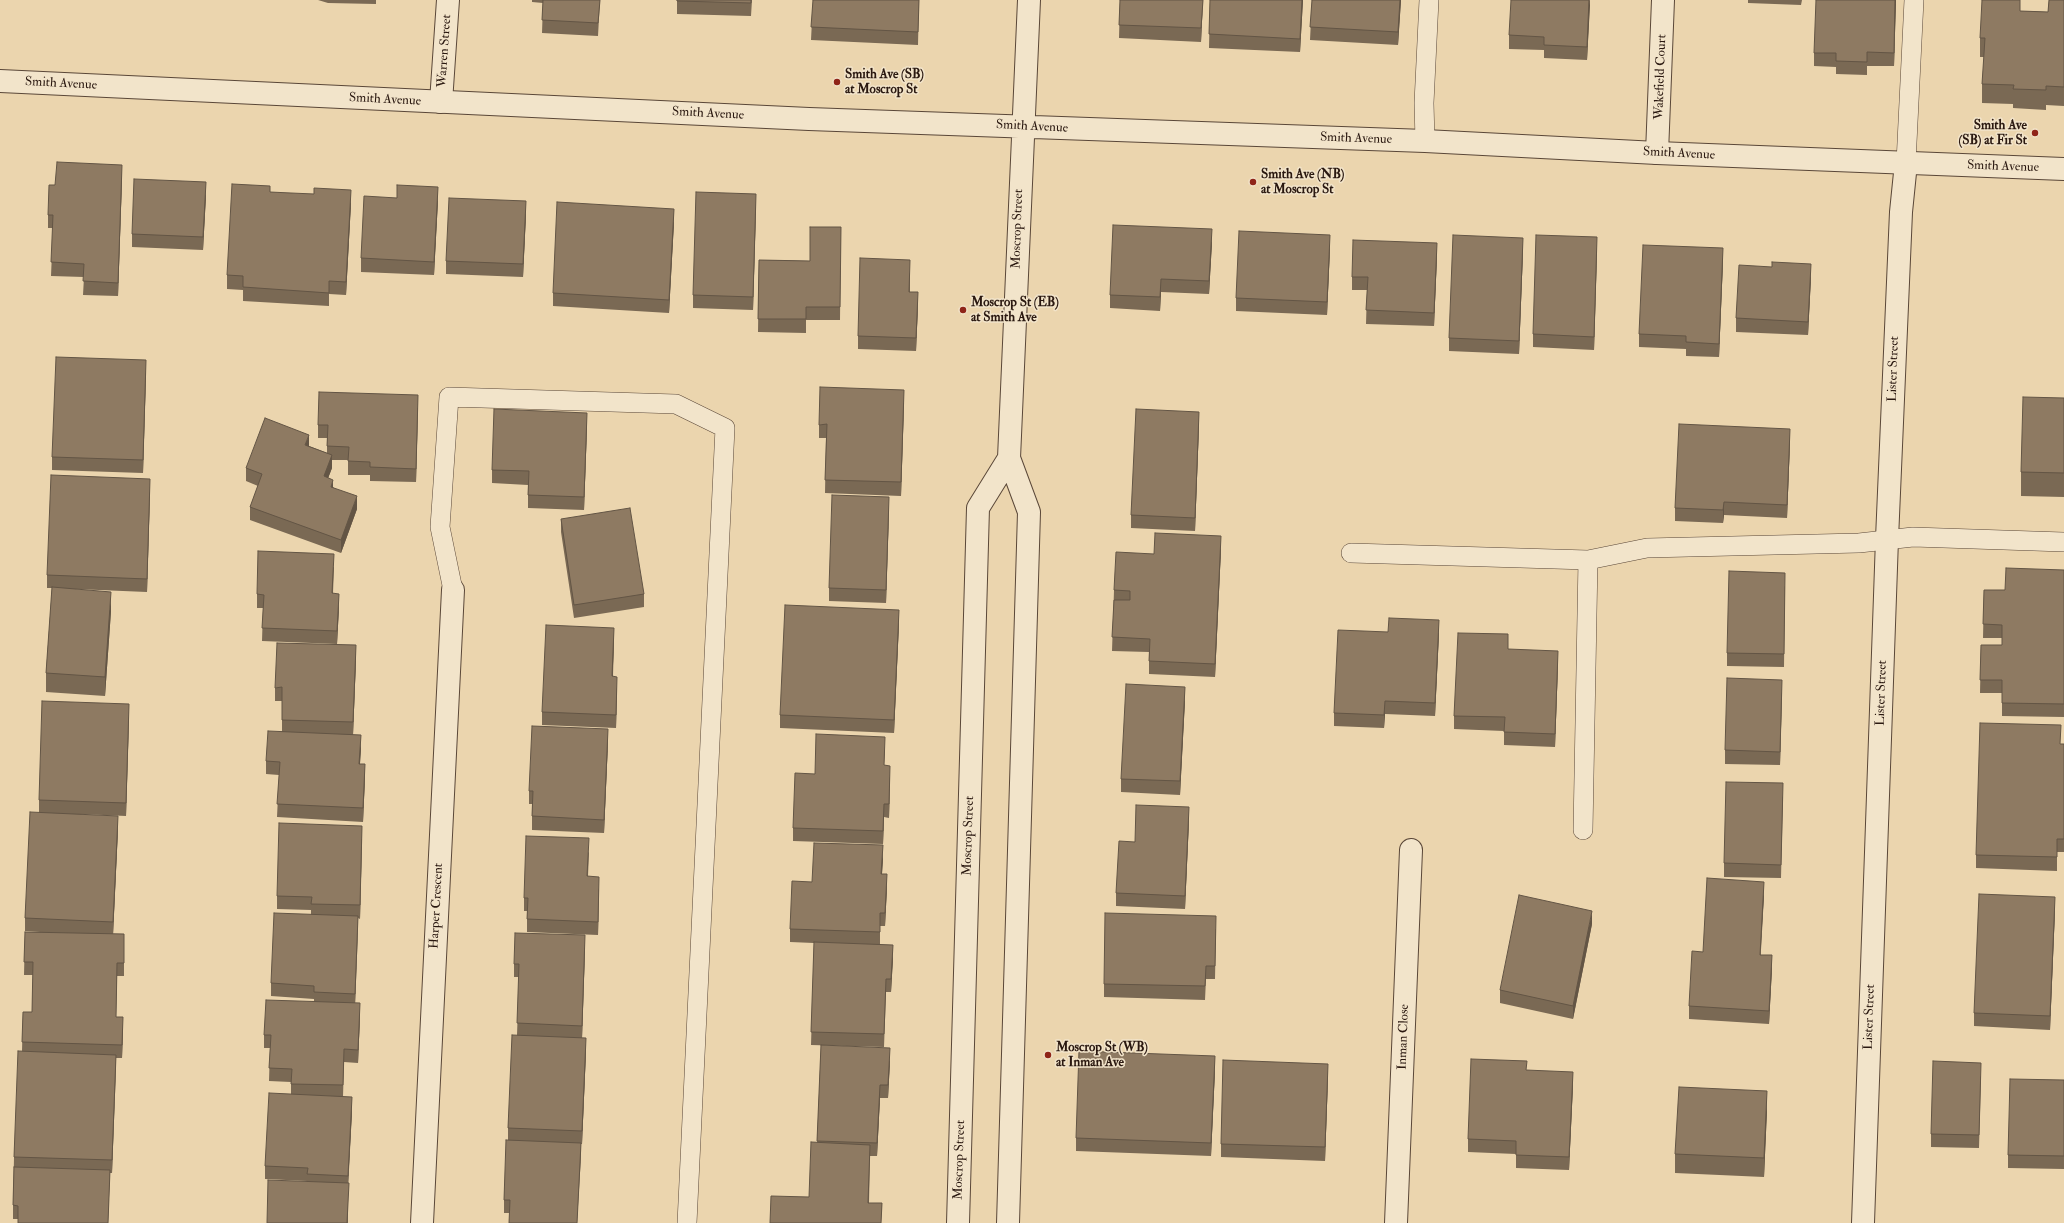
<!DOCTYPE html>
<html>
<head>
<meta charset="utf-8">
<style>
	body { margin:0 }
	canvas { display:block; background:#ebd5ae }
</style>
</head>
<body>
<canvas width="2064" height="1223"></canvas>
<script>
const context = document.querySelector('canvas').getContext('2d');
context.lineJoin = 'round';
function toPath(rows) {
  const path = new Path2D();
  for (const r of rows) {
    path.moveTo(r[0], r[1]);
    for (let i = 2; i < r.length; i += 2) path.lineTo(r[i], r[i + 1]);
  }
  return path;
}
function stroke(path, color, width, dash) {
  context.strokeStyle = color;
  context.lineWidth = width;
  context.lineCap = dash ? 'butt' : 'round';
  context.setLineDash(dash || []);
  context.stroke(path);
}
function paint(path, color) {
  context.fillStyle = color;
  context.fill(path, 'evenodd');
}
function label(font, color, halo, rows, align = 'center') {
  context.font = font + ' "IM FELL Double Pica",serif';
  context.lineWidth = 3;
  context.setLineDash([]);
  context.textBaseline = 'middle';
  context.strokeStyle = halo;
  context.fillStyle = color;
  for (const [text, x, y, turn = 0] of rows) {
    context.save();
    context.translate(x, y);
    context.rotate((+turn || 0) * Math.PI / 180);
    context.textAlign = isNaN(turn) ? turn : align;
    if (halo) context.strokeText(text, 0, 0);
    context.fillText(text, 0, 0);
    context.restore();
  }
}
const service = toPath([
	[1425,141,1424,103,1429,0],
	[1906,163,1914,0],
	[1351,553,1588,560,1647,548,1859,543,1913,537,2064,542],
	[453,590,440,527,449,397,676,404,725,428,687,1223],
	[1583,830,1588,560]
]);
const minor = toPath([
	[441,102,448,0],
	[1657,153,1663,0],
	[422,1223,453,590],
	[1396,1223,1411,850],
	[1863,1223,1887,539,1901,212,1906,163]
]);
const tertiary = toPath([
	[0,81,809,119,1425,141,1657,153,2064,169],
	[958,1223,978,508,1009,458],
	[1008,1223,1029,512,1009,458,1029,0]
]);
const wall = toPath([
	[318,0,376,0,376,4,328,3],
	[532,0,600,0,598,36,542,33,543,3,532,2],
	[677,0,752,0,751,16,677,14],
	[813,0,919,0,918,45,811,40],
	[1120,0,1203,0,1201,42,1119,38],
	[1210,0,1303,0,1300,52,1209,48],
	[1312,0,1401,0,1398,45,1310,40],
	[1590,0,1587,60,1544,58,1544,50,1509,49,1509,35],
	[1748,0,1802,0,1801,5,1748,3],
	[1896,0,1894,66,1867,66,1867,75,1836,74,1836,67,1814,66,1814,53],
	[2039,0,2064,0,2064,106,2046,105,2046,110,2013,108,2013,104,1982,103,1982,84,1984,57,1980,57,1980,38,2020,11,2048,12,2049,0],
	[122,178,118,296,83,295,84,277,51,276,53,228,48,228,48,215,55,185],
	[270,192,351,203,346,295,329,294,329,306,243,301,243,290,227,289,227,275],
	[206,195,203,250,132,247,132,234],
	[438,200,434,275,361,272,361,258],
	[756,207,753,310,693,308,693,295],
	[526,214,523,277,446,274,446,261],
	[674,222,669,313,553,306,553,293],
	[841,227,840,320,806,320,806,333,758,332,759,260,810,261],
	[1212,242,1209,294,1161,292,1160,311,1110,308,1110,295],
	[1330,248,1327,315,1236,311,1236,298],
	[1523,251,1519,354,1449,351,1449,338],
	[1597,251,1594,350,1533,347,1533,334],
	[1437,256,1434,326,1366,324,1367,290,1352,290,1352,277],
	[1723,261,1719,357,1686,356,1686,349,1639,347,1639,334],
	[910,273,910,292,918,305,916,351,858,349,858,336],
	[1811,277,1808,335,1736,332,1736,318],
	[146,373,143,473,52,470,52,457],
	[2064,398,2064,497,2021,496,2021,472],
	[904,403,901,496,825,493,826,438,819,438,819,425],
	[418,408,416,482,370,481,370,475,348,475,348,460,332,460,332,468,328,478,333,487,357,509,341,553,250,520,250,507,258,486,246,481,246,468,309,446,327,453,327,438,318,438,318,425],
	[1199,425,1195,531,1131,528,1131,515],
	[587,426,584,510,528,508,528,485,492,483,492,470],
	[1790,442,1787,518,1724,515,1723,523,1675,521,1675,508],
	[150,492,147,592,75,589,111,611,105,696,46,692,46,673,52,588,47,588,47,575],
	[889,510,886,603,829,601,829,588],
	[561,519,644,594,644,607,574,618,561,532],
	[1221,549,1215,677,1149,674,1149,652,1112,651,1114,590,1154,554],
	[334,567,333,593,339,607,337,644,262,641,263,608,257,608,257,594],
	[2064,570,2064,717,2002,716,2002,693,1980,693,1981,645,2002,645,2002,638,1983,638,1984,590,2005,590],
	[1785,586,1784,667,1727,666,1727,653],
	[899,623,894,733,780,728,780,715],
	[1388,632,1439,633,1435,716,1385,714,1384,728,1334,726,1334,713],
	[614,641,613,676,617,690,616,728,542,725,542,712],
	[1508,649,1558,664,1555,747,1504,745,1504,731,1454,729,1454,716],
	[356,659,353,735,361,748,360,764,365,777,363,822,277,817,279,775,266,774,266,761,282,731,282,701,275,701,275,688],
	[1782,693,1780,765,1725,764,1725,750],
	[1185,700,1180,795,1121,792,1121,779],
	[129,717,126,816,81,814,118,829,113,934,124,934,124,976,117,976,116,1017,123,1030,122,1058,116,1058,112,1173,110,1173,108,1223,18,1223,18,1219,13,1219,13,1205,14,1157,22,1051,23,1012,32,1012,33,975,24,975,25,932,40,932,25,931,25,918,39,812,39,800],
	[608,742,604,833,532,830,532,804,529,804,529,791],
	[2061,744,2064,744,2064,852,2057,852,2057,871,1976,868,1976,855],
	[885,750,884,765,890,779,889,818,884,817,883,844,793,841,793,828,815,774],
	[1783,796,1781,878,1724,877,1724,863],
	[1189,820,1185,909,1116,906,1116,893,1135,842],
	[362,839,360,919,358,918,355,1003,360,1016,358,1063,344,1062,343,1097,352,1111,348,1183,348,1223,267,1223,307,1181,265,1179,265,1166,291,1094,291,1082,269,1081,270,1048,264,1048,264,1035,314,1002,314,999,271,996,271,983,311,914,311,910,277,909,277,896],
	[589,852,588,876,599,890,598,935,527,932,527,911,524,911,524,898],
	[883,859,882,874,887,887,885,926,880,926,880,944,893,958,891,992,886,992,884,1047,811,1045,814,943,790,942,790,929,812,882],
	[1764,895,1760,955,1772,968,1769,1024,1689,1019,1689,1006,1703,952],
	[2055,910,2050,1030,1974,1026,1974,1013],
	[1592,924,1573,1019,1500,1003,1500,990],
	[1216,929,1215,979,1206,979,1205,1000,1104,997,1104,984],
	[585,948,582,1038,586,1051,582,1144,581,1144,577,1223,509,1223,510,1213,504,1213,504,1200,508,1140,508,1128,517,1035,519,977,514,977,514,964],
	[821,1045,890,1061,888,1098,880,1098,877,1156,870,1156,869,1203,882,1203,881,1223,770,1223,809,1197,817,1143],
	[1215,1070,1211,1156,1076,1151,1076,1138],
	[1527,1070,1573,1085,1569,1170,1516,1168,1516,1154,1468,1152,1468,1139],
	[1981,1076,1979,1148,1931,1147,1931,1134],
	[1328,1077,1325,1161,1221,1157,1221,1144],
	[2064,1080,2064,1169,2008,1168,2008,1155],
	[1767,1110,1764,1177,1675,1173,1675,1154]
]);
const shadedWall = toPath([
	[1203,0,1201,42,1201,28],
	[1302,0,1303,0,1300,52,1300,39],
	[1400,0,1401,0,1398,45,1398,32],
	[1589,0,1590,5,1587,60,1587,47],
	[1895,0,1896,0,1894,66,1894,53],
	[122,165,122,178,118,296,118,283],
	[206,182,206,195,203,250,203,237],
	[438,187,438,200,434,275,434,262],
	[351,190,351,203,346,295,346,282],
	[756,194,756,207,753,310,753,297],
	[526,201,526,214,523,277,523,264],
	[674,209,674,222,669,313,669,300],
	[1212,229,1212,242,1209,294,1209,281],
	[1330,235,1330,248,1327,315,1327,302],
	[1597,237,1597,251,1594,350,1594,337],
	[1523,238,1523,251,1519,354,1519,341],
	[1437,243,1437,256,1434,326,1434,313],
	[1723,248,1723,261,1719,357,1719,344],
	[1811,264,1811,277,1808,335,1808,322],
	[1161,279,1161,292,1160,311,1160,297],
	[918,292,918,305,916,351,916,338],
	[146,360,146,373,143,473,143,460],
	[904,390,904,403,901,496,901,482],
	[418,395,418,408,416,482,416,469],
	[1199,412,1199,425,1195,531,1195,518],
	[587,413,587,426,584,510,584,497],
	[1790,429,1790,442,1787,518,1787,505],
	[309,435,309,448,305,445],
	[332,455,332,468,324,489,324,476],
	[150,479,150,492,147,592,147,579],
	[333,480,333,493,331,487],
	[357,496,357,509,341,553,341,540],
	[889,497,889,510,886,603,886,590],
	[1724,502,1724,515,1723,523,1723,510],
	[1221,536,1221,549,1215,677,1215,664],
	[111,592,111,611,105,696,105,677],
	[339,594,339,607,337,644,337,631],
	[899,610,899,623,894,733,894,720],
	[1439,620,1439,633,1435,716,1435,703],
	[614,628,614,641,612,690,612,676],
	[356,645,356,659,353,735,353,722],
	[1558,651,1558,664,1555,747,1555,734],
	[617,677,617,690,616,728,616,715],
	[1782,680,1782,693,1780,765,1780,752],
	[1185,687,1185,700,1180,795,1180,781],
	[1385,701,1385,714,1384,728,1384,715],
	[129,704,129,717,126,816,126,803],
	[608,729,608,742,604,833,604,820],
	[361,735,361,748,359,777,359,764],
	[365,764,365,777,363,822,363,808],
	[890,766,890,779,889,818,889,804],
	[884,804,884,817,883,844,883,831],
	[1189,807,1189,820,1185,909,1185,896],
	[118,816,118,829,113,936,113,922],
	[362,826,362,839,360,919,360,905],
	[883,845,883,859,881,887,881,874],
	[887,874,887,887,885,926,885,913],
	[599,877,599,890,598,935,598,922],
	[1764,882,1764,895,1760,968,1760,955],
	[2055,897,2055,910,2050,1030,2050,1016],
	[1592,911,1592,924,1573,1019,1573,1006],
	[358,916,358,930,355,1007,355,994],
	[585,935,585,948,582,1039,582,1026],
	[893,945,893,958,891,992,891,979],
	[1772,955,1772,968,1769,1024,1769,1011],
	[360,1003,360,1016,358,1063,358,1050],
	[123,1017,123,1030,122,1058,122,1045],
	[586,1038,586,1051,582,1144,582,1131],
	[890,1048,890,1061,888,1098,888,1085],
	[116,1055,116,1068,112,1173,112,1160],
	[1215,1056,1215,1070,1211,1156,1211,1143],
	[1328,1064,1328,1077,1325,1161,1325,1147],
	[1573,1072,1573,1085,1569,1170,1569,1157],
	[880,1085,880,1098,877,1156,877,1143],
	[1767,1091,1767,1110,1764,1177,1764,1158],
	[352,1097,352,1111,348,1189,348,1176],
	[581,1143,581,1156,577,1223]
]);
const building = toPath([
	[543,0,600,0,598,23,542,20,543,0],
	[677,0,751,0,751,3,677,1,677,0],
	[813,0,919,0,918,32,811,27,813,0],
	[1120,0,1203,0,1201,28,1119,25,1120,0],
	[1210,0,1302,0,1300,39,1209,34,1210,0],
	[1312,0,1400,0,1398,32,1310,27,1312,0],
	[1511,0,1589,0,1587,47,1544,45,1544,37,1509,35,1511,0],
	[1816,0,1895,0,1894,53,1867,52,1867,62,1836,61,1836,53,1814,53,1816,0],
	[1982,0,2020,0,2020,11,2048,12,2049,0,2064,0,2064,87,2046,86,2046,90,2013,89,2014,85,1982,84,1985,38,1980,38,1982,0],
	[57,162,122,165,118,283,83,281,84,264,51,262,53,215,48,215,49,185,55,185,57,162],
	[134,179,206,182,203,237,132,234,134,179],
	[232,184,270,186,270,192,291,193,314,194,314,188,351,190,346,282,329,281,329,293,243,287,243,276,227,275,232,184],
	[397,185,438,187,434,262,361,258,364,196,397,198,397,185],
	[696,192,756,194,753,297,693,295,696,192],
	[449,198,526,201,523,264,446,261,449,198],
	[557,202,674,209,669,300,553,293,557,202],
	[1113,225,1212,229,1209,281,1161,279,1160,297,1110,295,1113,225],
	[810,227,841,227,840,307,806,307,806,319,758,319,759,260,810,261,810,227],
	[1239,231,1330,235,1327,302,1236,298,1239,231],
	[1453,235,1523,238,1519,341,1449,338,1453,235],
	[1536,235,1597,237,1594,337,1533,334,1536,235],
	[1353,240,1437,243,1434,313,1366,310,1368,277,1352,277,1353,240],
	[1643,245,1723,248,1719,344,1686,342,1686,336,1639,334,1643,245],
	[860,258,910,260,909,292,918,292,916,338,858,336,860,258],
	[1772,262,1811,264,1808,322,1736,318,1739,265,1772,267,1772,262],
	[56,357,146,360,143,460,52,457,56,357],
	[820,387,904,390,901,482,825,480,827,424,819,425,820,387],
	[319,392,418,395,416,469,370,467,370,462,348,461,349,447,327,446,328,425,318,425,319,392],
	[2023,397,2064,398,2064,473,2021,472,2023,397],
	[494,409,587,413,584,497,528,495,529,471,492,470,494,409],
	[1136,409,1199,412,1195,518,1131,515,1136,409],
	[265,418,309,435,305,445,332,455,324,476,333,480,331,487,357,496,341,540,250,507,262,474,246,468,265,418],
	[1679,424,1790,429,1787,505,1724,502,1723,510,1675,508,1679,424],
	[51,475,150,479,147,579,47,575,51,475],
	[832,495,889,497,886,590,829,588,832,495],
	[630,508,644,594,574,605,561,519,630,508],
	[1155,533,1221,536,1215,664,1149,661,1150,639,1112,637,1114,600,1130,600,1130,591,1114,590,1116,552,1154,554,1155,533],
	[258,551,334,554,332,593,339,594,337,631,262,628,264,595,257,594,258,551],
	[2006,568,2064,570,2064,704,2002,703,2002,680,1980,680,1981,645,2002,645,2002,625,1983,624,1984,590,2005,590,2006,568],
	[1729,571,1785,573,1784,654,1727,653,1729,571],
	[52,587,111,592,105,677,46,673,52,587],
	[785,605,899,610,894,720,780,715,785,605],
	[1389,618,1439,620,1435,703,1385,701,1384,715,1334,713,1338,630,1388,632,1389,618],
	[546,625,614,628,612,676,617,677,616,715,542,712,546,625],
	[1458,633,1508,634,1508,649,1558,651,1555,734,1504,732,1505,717,1454,716,1458,633],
	[277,643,356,645,353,722,282,720,282,687,275,688,277,643],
	[1727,678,1782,680,1780,752,1725,750,1727,678],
	[1126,684,1185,687,1180,781,1121,779,1126,684],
	[42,701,129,704,126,803,39,800,42,701],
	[1980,723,2061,725,2060,744,2064,744,2064,839,2057,839,2057,857,1976,855,1980,723],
	[532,726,608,729,604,820,532,816,533,791,529,791,532,726],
	[268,731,361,735,359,764,365,764,363,808,277,804,280,762,266,761,268,731],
	[816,734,885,737,884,765,890,766,889,804,884,804,883,831,793,828,795,773,815,774,816,734],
	[1726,782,1783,783,1781,865,1724,863,1726,782],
	[1136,805,1189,807,1185,896,1116,893,1119,841,1135,842,1136,805],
	[30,812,118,816,113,922,25,918,30,812],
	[279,823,362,826,360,905,311,904,312,897,277,896,279,823],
	[526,836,589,838,587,876,599,877,598,922,527,919,528,898,524,898,526,836],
	[814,843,883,845,881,874,887,874,885,913,880,913,880,932,790,929,792,881,812,882,814,843],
	[1707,878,1764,882,1760,955,1772,955,1769,1011,1689,1006,1692,951,1703,952,1707,878],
	[1979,894,2055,897,2050,1016,1974,1013,1979,894],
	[1519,895,1592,911,1573,1006,1500,990,1519,895],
	[274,913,358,916,355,994,314,992,314,986,271,983,274,913],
	[1105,913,1216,916,1215,966,1206,966,1205,986,1104,984,1105,913],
	[25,932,124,934,124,963,117,963,116,1017,123,1017,122,1045,22,1042,23,1012,32,1012,33,962,24,962,25,932],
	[515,933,585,935,582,1026,517,1023,519,964,514,964,515,933],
	[814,942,893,945,891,979,886,979,884,1034,811,1032,814,942],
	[266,1000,360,1003,358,1050,344,1049,343,1085,291,1084,292,1069,269,1068,271,1035,264,1035,266,1000],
	[512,1035,586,1038,582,1131,508,1128,512,1035],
	[821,1045,890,1048,888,1085,880,1085,877,1143,817,1141,821,1045],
	[18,1051,116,1055,112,1160,14,1157,18,1051],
	[1079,1051,1215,1056,1211,1143,1076,1138,1079,1051],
	[1471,1059,1527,1061,1526,1070,1573,1072,1569,1157,1516,1155,1516,1141,1468,1139,1471,1059],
	[1223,1060,1328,1064,1325,1147,1221,1144,1223,1060],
	[1933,1061,1981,1063,1979,1135,1931,1134,1933,1061],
	[2010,1079,2064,1080,2064,1156,2008,1155,2010,1079],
	[1679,1087,1767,1091,1764,1158,1675,1154,1679,1087],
	[269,1093,352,1097,348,1176,307,1174,308,1168,265,1166,269,1093],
	[506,1140,581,1143,577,1223,509,1223,510,1200,504,1200,506,1140],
	[811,1142,870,1145,868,1203,882,1203,881,1223,770,1223,771,1196,809,1197,811,1142],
	[14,1167,110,1170,108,1223,18,1223,18,1206,13,1205,14,1167],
	[268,1180,349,1183,347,1223,267,1223,268,1180]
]);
const markers = [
	[837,82,4,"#8f2418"],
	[2035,133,4,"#8f2418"],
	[1253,182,4,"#8f2418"],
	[963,310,4,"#8f2418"],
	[1048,1055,4,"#8f2418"]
];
const streetNames = [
	["Warren Street",445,51,-86],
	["Wakefield Court",1661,77,-88],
	["Smith Avenue",61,84,3],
	["Smith Avenue",385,100,3],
	["Smith Avenue",708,114,3],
	["Smith Avenue",1032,127,3],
	["Smith Avenue",1356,139,2],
	["Smith Avenue",1679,154,3],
	["Smith Avenue",2003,167,2],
	["Moscrop Street",1018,229,-88],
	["Lister Street",1894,369,-88],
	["Lister Street",1882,693,-88],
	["Moscrop Street",969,836,-88],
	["Harper Crescent",437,906,-87],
	["Lister Street",1870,1017,-88],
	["Inman Close",1404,1037,-88],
	["Moscrop Street",960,1160,-88]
];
const poiNames = [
	["Smith Ave (SB)",845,75],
	["at Moscrop St",845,90],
	["Smith Ave",2027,126,"right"],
	["(SB) at Fir St",2027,141,"right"],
	["Smith Ave (NB)",1261,175],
	["at Moscrop St",1261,190],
	["Moscrop St (EB)",971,303],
	["at Smith Ave",971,318],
	["Moscrop St (WB)",1056,1048],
	["at Inman Ave",1056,1063]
];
stroke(service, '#5a4738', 20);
stroke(minor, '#5a4738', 24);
stroke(tertiary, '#5a4738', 24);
stroke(service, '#f2e4ca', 19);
stroke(minor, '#f2e4ca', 22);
stroke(tertiary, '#f2e4ca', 22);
paint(wall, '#7a6954');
paint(shadedWall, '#635545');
paint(building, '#8e7a62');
stroke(building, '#635545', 1);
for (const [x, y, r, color] of markers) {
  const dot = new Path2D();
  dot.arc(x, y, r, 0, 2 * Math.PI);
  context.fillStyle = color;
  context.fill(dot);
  stroke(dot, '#f2e4ca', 1.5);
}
label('13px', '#2a1810', '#f2e4ca', streetNames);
label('bold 13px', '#2a1810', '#f2e4ca', poiNames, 'left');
</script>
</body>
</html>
